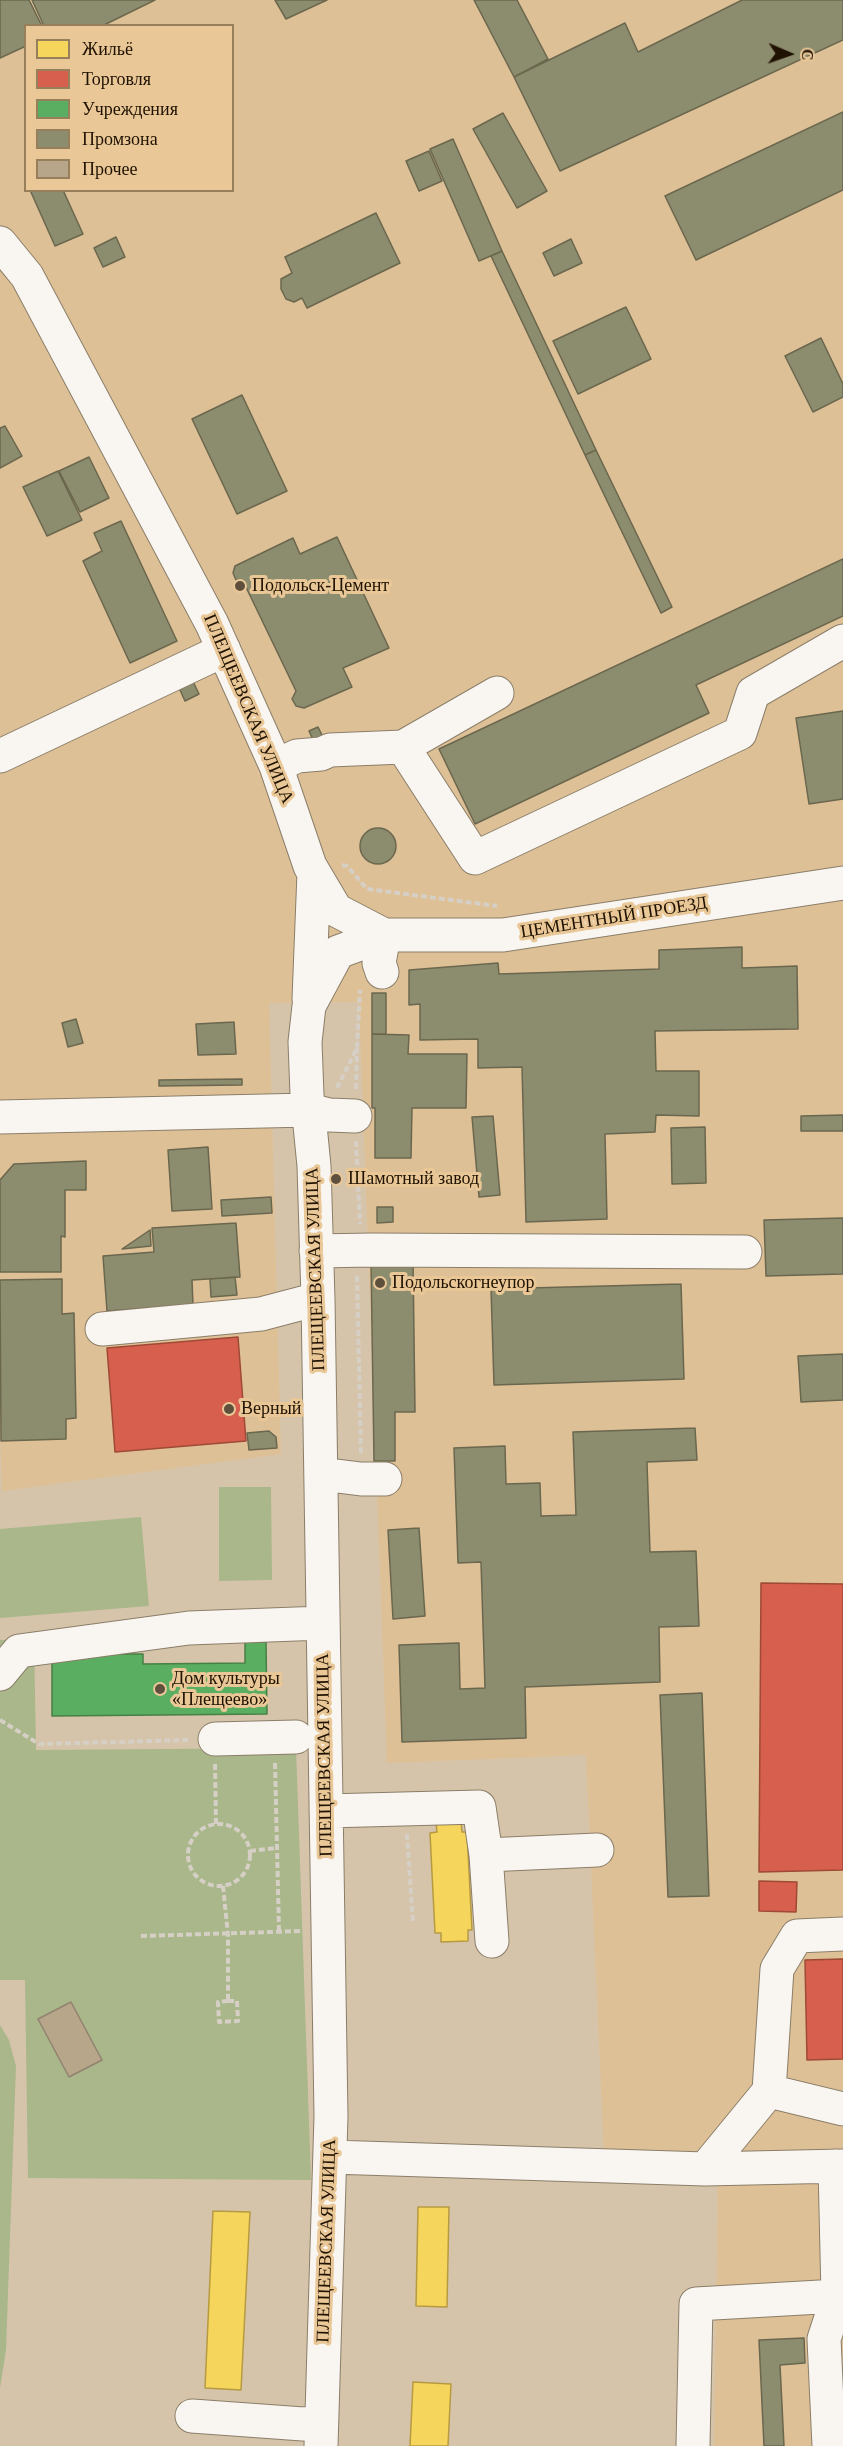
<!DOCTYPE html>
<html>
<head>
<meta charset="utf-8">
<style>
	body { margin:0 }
	#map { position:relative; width:843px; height:2446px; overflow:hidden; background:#d6c4aa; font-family:"Times New Roman",serif }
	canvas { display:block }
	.legend { position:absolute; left:24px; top:24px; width:210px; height:168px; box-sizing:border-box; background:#e9c797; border:2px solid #987f5b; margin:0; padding:8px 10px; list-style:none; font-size:18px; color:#1f1202 }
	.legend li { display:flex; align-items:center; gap:12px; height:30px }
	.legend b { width:30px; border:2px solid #987f5b }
	.north { position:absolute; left:759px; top:24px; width:60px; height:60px; -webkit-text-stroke:4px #e9c797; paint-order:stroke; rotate:92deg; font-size:16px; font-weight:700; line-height:24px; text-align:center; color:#1f1202 }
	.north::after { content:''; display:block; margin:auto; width:21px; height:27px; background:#1f1202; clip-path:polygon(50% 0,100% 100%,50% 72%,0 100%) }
</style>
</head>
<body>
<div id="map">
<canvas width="843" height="2446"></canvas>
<ul class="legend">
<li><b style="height:16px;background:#f6d55c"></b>Жильё</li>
<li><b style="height:16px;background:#d6604d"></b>Торговля</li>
<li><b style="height:16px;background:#5aae61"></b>Учреждения</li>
<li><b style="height:16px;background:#8c8c6e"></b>Промзона</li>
<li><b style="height:16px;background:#b8a68b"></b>Прочее</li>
</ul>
<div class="north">С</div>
</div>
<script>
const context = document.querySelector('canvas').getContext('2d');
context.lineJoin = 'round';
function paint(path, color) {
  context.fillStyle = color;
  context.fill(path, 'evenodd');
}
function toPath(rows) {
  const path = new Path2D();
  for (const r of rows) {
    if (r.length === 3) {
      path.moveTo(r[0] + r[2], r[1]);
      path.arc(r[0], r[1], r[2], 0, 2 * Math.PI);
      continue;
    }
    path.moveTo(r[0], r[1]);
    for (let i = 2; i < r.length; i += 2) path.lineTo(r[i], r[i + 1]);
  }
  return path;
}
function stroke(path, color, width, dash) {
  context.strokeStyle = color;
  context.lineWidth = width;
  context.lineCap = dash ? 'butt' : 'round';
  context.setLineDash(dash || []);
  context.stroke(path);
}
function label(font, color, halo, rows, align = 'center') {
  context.font = font + ' "Times New Roman",serif';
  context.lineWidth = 6;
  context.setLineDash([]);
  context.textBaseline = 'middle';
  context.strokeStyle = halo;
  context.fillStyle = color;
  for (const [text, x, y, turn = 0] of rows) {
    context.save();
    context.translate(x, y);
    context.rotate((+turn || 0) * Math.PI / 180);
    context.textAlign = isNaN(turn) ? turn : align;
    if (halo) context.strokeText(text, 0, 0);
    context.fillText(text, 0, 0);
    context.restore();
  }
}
const built = toPath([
	[0,0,843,0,843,2446,714,2446,718,2173,605,2176,586,1755,387,1763,359,1002,269,1003,281,1454,2,1491,0,1430],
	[26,26,232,26,232,190,26,190]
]);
const green = toPath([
	[219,1487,271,1487,272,1580,219,1581],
	[141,1517,149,1606,0,1618,0,1529],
	[34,1639,36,1750,296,1748,311,2180,28,2178,25,1980,0,1980,0,1640],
	[0,2025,9,2040,16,2066,6,2350,0,2388]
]);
const homes = toPath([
	[461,1821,462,1832,467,1832,472,1930,468,1930,468,1941,441,1942,441,1933,435,1933,430,1833,437,1832,436,1822,461,1821],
	[418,2207,449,2207,447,2307,416,2306,418,2207],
	[213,2211,250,2212,241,2390,205,2388,213,2211],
	[413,2382,451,2384,448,2446,410,2446,413,2382]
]);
const shops = toPath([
	[238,1337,246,1441,115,1452,107,1348,238,1337],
	[761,1583,843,1584,843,1870,759,1872,761,1583],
	[759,1881,797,1882,796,1912,759,1911,759,1881],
	[843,1959,843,2059,807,2060,805,1960,843,1959]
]);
const public = toPath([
	[245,1642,266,1642,267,1714,52,1716,52,1654,143,1654,143,1664,245,1663,245,1642]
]);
const industry = toPath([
	[0,0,29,0,42,26,26,26,26,46,0,58,0,0],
	[32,0,155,0,102,26,44,26,32,0],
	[275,0,327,0,286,19,275,0],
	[474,0,517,0,548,59,514,77,474,0],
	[742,0,843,0,843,40,560,171,514,77,625,23,638,52,742,0],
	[843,112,843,190,696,260,665,196,843,112],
	[503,113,547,191,517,208,473,129,503,113],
	[453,139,502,251,479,261,430,149,453,139],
	[429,151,442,181,419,191,406,161,429,151],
	[30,190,63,190,83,234,55,246,30,190],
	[376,213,400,263,307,308,302,298,294,302,286,299,281,289,281,279,292,273,285,257,376,213],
	[116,237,125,257,103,267,94,248,116,237],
	[571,239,582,263,554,276,543,253,571,239],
	[502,251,596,450,585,455,491,256,502,251],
	[626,307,651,359,578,394,553,341,626,307],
	[821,338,843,384,843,397,813,412,785,356,821,338],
	[242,395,287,491,237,514,192,419,242,395],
	[5,426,22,456,0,468,0,428,5,426],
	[596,450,672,607,661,613,585,455,596,450],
	[89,457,109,498,80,512,59,471,89,457],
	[58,471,82,520,47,536,23,487,58,471],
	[121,521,177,641,130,663,83,561,102,551,94,533,121,521],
	[337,537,389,648,343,668,352,687,304,708,296,706,292,699,296,691,243,581,236,580,233,573,235,566,293,538,300,554,337,537],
	[843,559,843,616,696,685,709,713,475,824,439,749,843,559],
	[189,673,199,694,185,701,175,679,189,673],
	[843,711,843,799,809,804,796,718,843,711],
	[318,727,323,737,314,742,309,731,318,727],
	[378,846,18],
	[742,947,742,968,797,966,798,1029,655,1031,656,1071,699,1071,699,1116,656,1115,655,1132,605,1134,607,1219,526,1222,522,1067,478,1068,478,1039,420,1040,420,1004,409,1005,409,970,498,963,499,974,659,969,659,950,742,947],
	[372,993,386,993,386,1034,372,1034,372,993],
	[76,1019,83,1043,68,1047,62,1023,76,1019],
	[234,1022,236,1054,198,1055,196,1024,234,1022],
	[372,1034,409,1035,408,1054,467,1054,466,1108,412,1108,411,1158,375,1158,375,1108,372,1108,372,1034],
	[242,1079,242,1085,159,1086,159,1080,242,1079],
	[843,1115,843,1131,801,1131,801,1116,843,1115],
	[493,1116,500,1195,479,1197,472,1117,493,1116],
	[705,1127,706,1183,672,1184,671,1128,705,1127],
	[208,1147,212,1209,172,1211,168,1150,208,1147],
	[86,1161,86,1190,65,1190,65,1237,61,1236,61,1272,0,1272,0,1180,14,1164,86,1161],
	[271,1197,272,1213,222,1216,221,1200,271,1197],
	[377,1207,393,1207,393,1222,377,1223,377,1207],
	[843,1218,843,1274,766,1276,764,1220,843,1218],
	[236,1223,240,1277,192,1280,193,1305,107,1311,103,1256,154,1252,152,1228,236,1223],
	[150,1230,151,1246,122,1249,150,1230],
	[413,1260,415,1412,395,1412,395,1461,374,1461,371,1261,413,1260],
	[235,1277,237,1295,211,1297,210,1279,235,1277],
	[62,1279,62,1314,74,1313,76,1418,66,1419,66,1439,1,1441,0,1280,62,1279],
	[681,1284,684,1379,494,1385,491,1289,681,1284],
	[843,1354,843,1400,801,1402,798,1356,843,1354],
	[695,1428,697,1460,647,1462,650,1552,696,1551,699,1626,659,1627,660,1682,525,1687,526,1738,402,1742,399,1645,459,1643,460,1689,485,1688,481,1562,458,1563,454,1448,505,1446,506,1484,540,1483,541,1516,576,1515,573,1432,695,1428],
	[269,1431,276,1437,277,1448,249,1450,247,1433,269,1431],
	[419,1528,425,1616,393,1619,388,1530,419,1528],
	[702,1693,709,1896,668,1897,660,1695,702,1693],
	[804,2338,805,2363,780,2365,784,2446,764,2446,759,2340,804,2338]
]);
const building = toPath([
	[71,2002,102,2060,69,2077,38,2019,71,2002]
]);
const path = toPath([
	[342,865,347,866,367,889,497,906],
	[337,1088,357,1048,360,990],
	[356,1089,357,1048],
	[356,1141,360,1224],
	[357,1276,361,1454],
	[0,1720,39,1744,191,1740],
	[275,1763,279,1932],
	[215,1764,216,1824],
	[219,1855,31],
	[407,1834,413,1923],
	[250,1851,276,1848],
	[223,1886,228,1935,228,2001],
	[141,1936,303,1931],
	[228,2001,237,2001,238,2021,219,2022,218,2002,228,2001]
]);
const minor = toPath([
	[0,243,27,276,212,624,276,766,310,866,336,910,384,935],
	[403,747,475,858,740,733,753,693,843,641],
	[0,756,224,650],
	[276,766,297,756,321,754,330,750,403,747,497,693],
	[382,972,379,963,384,935],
	[309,999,314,873],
	[0,1117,309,1110,329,1115,355,1116],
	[316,1251,372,1250,745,1252],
	[102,1329,261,1314,318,1299],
	[321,1474,361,1479,385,1479],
	[0,1674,19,1651,189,1628,323,1623],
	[215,1739,296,1737],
	[326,1811,479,1807,486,1855,597,1850],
	[486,1855,492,1941],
	[769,2091,843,2109],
	[331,2157,705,2169,843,2166],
	[705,2169,769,2091,777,1969,797,1936,843,1934],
	[192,2416,303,2424,321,2422],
	[321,2446,331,2116,318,1299,314,1166,307,1095,305,1042,309,1006,338,952,384,935,503,935,843,883],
	[693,2446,696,2304,838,2296,843,2299],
	[829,2446,824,2339,838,2296,835,2166]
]);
const markers = [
	[240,586,6,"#5f503d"],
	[336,1179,6,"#5f503d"],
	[380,1283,6,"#5f503d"],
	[229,1409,6,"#5f503d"],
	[160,1689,6,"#5f503d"]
];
const poiNames = [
	["Подольск-Цемент",252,586],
	["Шамотный завод",348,1179],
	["Подольскогнеупор",392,1283],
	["Верный",241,1409],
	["Дом культуры",172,1679],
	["«Плещеево»",172,1700]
];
const streetNames = [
	["ПЛЕЩЕЕВСКАЯ УЛИЦА",248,709,67],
	["ЦЕМЕНТНЫЙ ПРОЕЗД",614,918,-9],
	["ПЛЕЩЕЕВСКАЯ УЛИЦА",316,1269,-92],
	["ПЛЕЩЕЕВСКАЯ УЛИЦА",325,1755,-91],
	["ПЛЕЩЕЕВСКАЯ УЛИЦА",327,2241,-88]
];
paint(built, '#dec096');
paint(green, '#a9b78b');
paint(homes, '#f6d55c');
stroke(homes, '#b69a41', 1.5);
paint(shops, '#d6604d');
stroke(shops, '#9f4936', 1.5);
paint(public, '#5aae61');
stroke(public, '#487f44', 1.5);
paint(industry, '#8c8c6e');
stroke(industry, '#6b674e', 1.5);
paint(building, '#b8a68b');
stroke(building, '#91836f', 1.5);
stroke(minor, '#8b7e69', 35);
stroke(path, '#d5cfc6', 4, [6, 3]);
stroke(minor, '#f9f6f2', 33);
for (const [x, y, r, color] of markers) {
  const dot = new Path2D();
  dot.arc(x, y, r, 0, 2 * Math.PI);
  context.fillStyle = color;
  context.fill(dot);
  stroke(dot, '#e9c797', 2);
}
label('18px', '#1f1202', '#e9c797', poiNames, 'left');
label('18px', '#1f1202', '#e9c797', streetNames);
</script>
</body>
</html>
